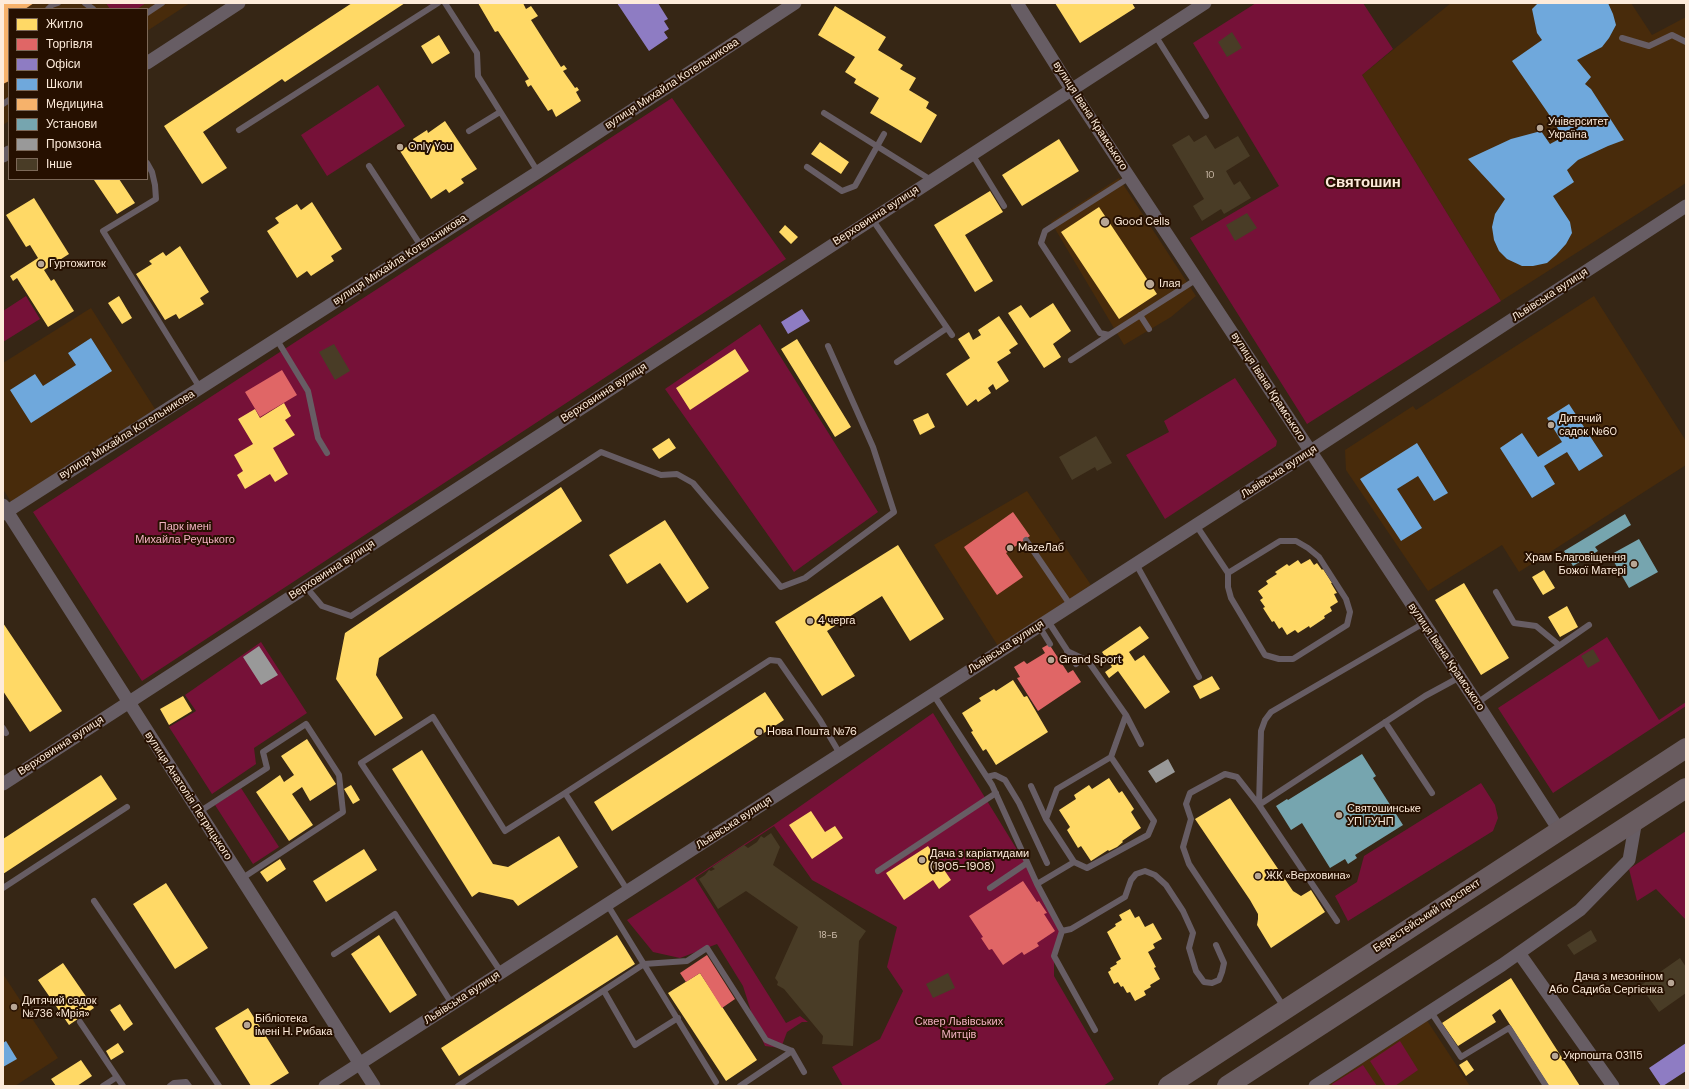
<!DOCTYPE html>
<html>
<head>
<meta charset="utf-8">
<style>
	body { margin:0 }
	#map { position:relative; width:1689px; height:1089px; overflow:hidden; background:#362615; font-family:"DM Sans",sans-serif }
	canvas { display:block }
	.frame { position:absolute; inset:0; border:4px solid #fdebda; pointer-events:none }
	.legend { position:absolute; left:8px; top:8px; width:140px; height:172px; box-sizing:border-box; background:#261000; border:1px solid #7c6857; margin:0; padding:5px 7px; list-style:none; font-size:12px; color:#fdebda }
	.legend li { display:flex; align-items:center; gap:8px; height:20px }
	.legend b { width:20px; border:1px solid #7c6857 }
</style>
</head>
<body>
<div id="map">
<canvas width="1689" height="1089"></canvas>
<div class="frame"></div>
<ul class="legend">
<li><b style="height:11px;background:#ffd966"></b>Житло</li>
<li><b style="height:11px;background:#e06666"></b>Торгівля</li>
<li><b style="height:11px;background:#8e7cc3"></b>Офіси</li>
<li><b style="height:11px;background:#6fa8dc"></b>Школи</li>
<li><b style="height:11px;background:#f6b26b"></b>Медицина</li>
<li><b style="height:11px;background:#76a5af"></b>Установи</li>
<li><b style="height:11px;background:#999"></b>Промзона</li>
<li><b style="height:11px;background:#493c26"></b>Інше</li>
</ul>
</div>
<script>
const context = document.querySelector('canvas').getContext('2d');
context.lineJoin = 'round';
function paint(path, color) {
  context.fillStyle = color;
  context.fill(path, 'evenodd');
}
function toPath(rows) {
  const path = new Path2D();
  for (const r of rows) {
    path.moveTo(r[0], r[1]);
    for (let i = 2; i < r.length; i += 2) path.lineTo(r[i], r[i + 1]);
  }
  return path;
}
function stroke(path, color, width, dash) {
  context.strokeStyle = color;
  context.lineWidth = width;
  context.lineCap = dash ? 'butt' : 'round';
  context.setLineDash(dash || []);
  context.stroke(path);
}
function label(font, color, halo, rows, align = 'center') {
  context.font = font + ' "DM Sans",sans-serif';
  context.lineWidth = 4;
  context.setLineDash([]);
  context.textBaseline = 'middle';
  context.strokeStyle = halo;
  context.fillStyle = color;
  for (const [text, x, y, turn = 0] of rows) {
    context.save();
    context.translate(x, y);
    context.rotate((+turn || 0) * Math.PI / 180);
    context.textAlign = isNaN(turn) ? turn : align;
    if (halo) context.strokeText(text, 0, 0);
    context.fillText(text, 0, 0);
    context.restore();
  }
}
const built = toPath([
	[3,3,190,3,147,31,147,9,9,9,9,121,3,125],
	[1451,3,1631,3,1652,35,1686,17,1686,183,1501,301,1362,75],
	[1119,178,1196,296,1171,317,1124,345,1051,222],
	[1594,296,1686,441,1686,465,1519,572,1502,545,1428,591,1346,470,1345,450,1413,406,1416,410],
	[91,308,155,409,11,502,3,489,3,363],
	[1027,491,1091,585,998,646,934,545],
	[3,974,58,1058,15,1086,3,1086],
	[1426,1019,1470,1086,1324,1086]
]);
const green = toPath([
	[106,3,146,3,137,9,110,9],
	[1256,3,1363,3,1393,49,1362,75,1501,301,1307,424,1190,238,1279,186,1193,43],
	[378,85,405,126,327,176,301,135],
	[672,98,786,259,142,681,33,512],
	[26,296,40,319,3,342,3,311],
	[760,324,878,512,794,572,665,389],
	[1235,378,1277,441,1276,446,1165,519,1126,455,1169,432,1164,421],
	[1607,637,1659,720,1686,702,1686,706,1553,793,1498,708],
	[261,642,307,713,254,748,256,764,212,794,169,727,196,711,185,695],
	[933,713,1032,874,1062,931,1054,956,1054,976,1114,1079,1103,1086,843,1086,832,1067,880,1039,903,991,887,967,897,927,812,880,774,826,695,878,786,1023,800,1016,808,1022,802,1022,787,1032,781,1048,765,1046,754,1021,743,986,717,944,680,958,653,952,627,920,675,890,772,826],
	[1481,783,1495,805,1498,818,1493,831,1348,921,1335,896,1357,882,1364,856],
	[241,788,279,847,253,864,215,805],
	[1686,831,1686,920,1656,889,1637,901,1629,869],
	[1400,1041,1418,1070,1395,1086,1386,1086,1370,1061],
	[1363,1065,1377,1086,1333,1086,1332,1084]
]);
const homes = toPath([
	[352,3,405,3,285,82,282,79,203,132,227,168,202,184,164,126],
	[478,3,523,3,526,9,531,6,538,16,531,20,561,67,564,65,567,69,563,71,575,88,577,87,579,90,576,92,581,101,556,117,552,109,548,111,531,85,528,87,525,81,529,79,498,31,495,32],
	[1055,3,1132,3,1135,8,1080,43],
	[835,6,886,37,878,50,903,65,900,69,916,78,909,90,929,102,926,108,937,115,921,143,870,113,879,98,854,83,856,79,845,72,855,57,818,35],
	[439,35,450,53,432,64,421,46],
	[445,121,477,169,461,179,464,183,449,193,446,189,431,199,400,151,414,142,413,139,427,130,428,133],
	[1059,139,1079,171,1022,206,1002,175],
	[820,142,849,162,841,174,811,154],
	[97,179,119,179,135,203,117,214,94,180],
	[990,191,1003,212,965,235,993,281,975,292,934,225],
	[34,198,69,254,44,270,51,281,54,279,74,311,48,327,17,278,13,281,10,276,38,258,30,245,26,247,6,215],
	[312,202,342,249,331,256,334,261,311,276,307,271,297,278,267,231,279,223,275,218,297,204,301,210],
	[1099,207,1157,294,1119,319,1061,232],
	[785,225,798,237,791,244,779,232],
	[180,246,209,292,200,298,204,304,179,319,176,314,165,320,136,274,152,264,149,261,163,252,166,256],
	[119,296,132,318,122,324,108,303],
	[1053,303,1071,331,1053,344,1061,357,1044,368,1008,313,1021,305,1030,318],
	[999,316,1018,344,1009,350,1011,353,997,362,1009,381,996,390,993,384,988,388,991,393,978,402,976,399,967,406,946,374,970,358,958,339,969,332,973,340,981,335,978,330],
	[797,339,851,427,835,437,781,349],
	[735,349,749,371,690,410,676,388],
	[284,403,291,416,285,420,295,435,273,448,288,474,275,482,270,474,245,489,237,475,243,471,234,455,253,444,238,419,255,409,260,418],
	[928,413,935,427,920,435,913,420],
	[669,438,676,448,659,459,652,449],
	[561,487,582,521,379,658,376,675,403,718,375,736,336,679,345,633],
	[665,520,709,588,687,603,660,563,627,584,609,555],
	[898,545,944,619,910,641,882,596,827,631,855,676,822,696,775,622],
	[1310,559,1314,565,1317,563,1322,570,1323,569,1332,583,1331,583,1337,593,1334,594,1338,602,1330,607,1332,611,1324,616,1325,618,1310,628,1309,626,1298,633,1295,630,1287,635,1282,627,1279,629,1274,621,1272,622,1263,608,1265,607,1260,600,1263,598,1258,591,1268,584,1266,581,1277,574,1275,572,1287,564,1289,566,1298,560,1301,564],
	[1544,570,1555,588,1543,595,1532,577],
	[1464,583,1509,658,1481,675,1435,600],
	[1567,606,1578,627,1560,637,1548,617],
	[3,623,62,711,30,732,3,691],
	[1140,626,1149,638,1129,652,1135,661,1144,655,1170,692,1145,709,1118,671,1109,678,1105,672,1112,667,1102,652],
	[1212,676,1220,689,1200,699,1193,686],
	[1013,680,1024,697,1027,696,1048,732,996,765,986,749,983,751,971,732,973,731,962,713,981,701,979,698,994,689,996,691],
	[765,692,784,720,612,831,594,802],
	[183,696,192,711,169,725,160,709],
	[307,739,336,784,310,801,302,787,292,794,313,825,289,841,256,792,280,775,284,782,294,775,281,756],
	[422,750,493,864,508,867,559,836,578,867,518,906,513,900,479,892,472,897,392,769],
	[101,775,117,799,3,874,3,839],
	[1109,778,1119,793,1122,791,1134,809,1131,812,1141,828,1122,841,1123,842,1117,847,1109,851,1108,850,1091,861,1081,846,1078,848,1067,830,1070,827,1059,810,1076,799,1074,795,1089,785,1092,789],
	[351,785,360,800,353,804,344,789],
	[1230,798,1293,891,1301,896,1311,890,1325,912,1271,948,1257,925,1258,919,1258,914,1250,900,1195,819],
	[811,811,825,832,835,826,843,838,812,859,789,825],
	[928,846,951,880,939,889,933,880,904,900,886,873],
	[364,849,377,870,326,902,313,881],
	[280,859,286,869,267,882,260,872],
	[166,883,208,948,175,969,133,904],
	[1130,909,1135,918,1139,916,1145,927,1153,923,1162,939,1153,944,1155,948,1148,952,1156,967,1154,968,1160,979,1150,985,1151,987,1144,991,1146,995,1135,1001,1130,992,1127,993,1123,986,1121,987,1118,982,1114,984,1108,972,1111,970,1110,968,1117,964,1116,962,1121,959,1107,932,1116,926,1115,924,1122,920,1119,915],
	[379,935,417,995,390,1013,351,954],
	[617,935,635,964,459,1076,441,1048],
	[63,963,94,1008,69,1025,38,980],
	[700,973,757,1060,726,1081,668,993],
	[1511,978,1580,1086,1549,1086,1500,1009,1492,1015,1496,1022,1458,1046,1442,1023],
	[120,1004,133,1024,124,1031,110,1010],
	[248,1008,289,1073,268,1086,251,1086,215,1028],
	[118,1043,124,1052,111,1060,106,1051],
	[81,1060,92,1076,77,1086,56,1086,51,1079],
	[1467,1060,1474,1070,1466,1076,1459,1065]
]);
const shops = toPath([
	[282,370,297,395,260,417,245,392],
	[1013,512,1030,536,1006,553,1023,577,997,595,964,547],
	[1049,644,1068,673,1073,670,1081,682,1038,711,1017,678,1020,677,1014,667,1024,661,1027,664,1045,653,1042,648],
	[1023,881,1037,902,1039,901,1047,913,1044,914,1055,931,1037,943,1039,946,1024,955,1022,952,1003,965,992,949,989,950,981,938,983,937,969,916],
	[707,955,735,999,722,1008,700,973,686,982,680,973]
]);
const offices = toPath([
	[617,3,658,3,668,19,664,21,669,29,664,32,668,38,649,51],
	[802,309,810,321,788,334,781,322],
	[1686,1043,1686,1071,1663,1086,1661,1086,1649,1068]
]);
const schools = toPath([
	[1538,3,1608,3,1613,14,1616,25,1609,38,1602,47,1577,60,1591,77,1585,84,1591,89,1624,140,1608,146,1578,160,1567,170,1574,182,1553,196,1570,222,1572,233,1566,244,1556,255,1547,263,1533,266,1522,266,1507,259,1499,251,1494,240,1492,227,1495,214,1505,199,1468,159,1511,139,1541,131,1550,144,1563,137,1548,113,1512,61,1542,40,1537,33,1532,9],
	[91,338,112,371,31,423,10,390,35,374,43,386,76,365,68,353],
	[1569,404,1603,456,1579,471,1567,452,1544,466,1555,484,1532,498,1500,448,1522,433,1538,457,1562,442,1547,418],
	[1417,443,1448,493,1434,501,1418,476,1397,489,1422,528,1401,541,1360,479],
	[6,1041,17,1059,3,1067,3,1043]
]);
const health = toPath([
	[3,3,34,3,25,9,9,9,9,81,3,84]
]);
const public = toPath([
	[1625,514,1631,525,1595,547,1598,551,1573,566,1564,551],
	[1639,539,1658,572,1629,588,1610,555],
	[1362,754,1376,776,1373,778,1403,825,1355,855,1357,858,1348,864,1345,859,1330,868,1302,823,1291,830,1276,806,1287,799,1288,800]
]);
const industry = toPath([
	[259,646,278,675,261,685,243,657],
	[1168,759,1175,772,1156,783,1148,771]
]);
const building = toPath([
	[1232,32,1242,48,1227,57,1218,42],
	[1189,135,1194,142,1206,135,1215,149,1238,136,1250,156,1226,171,1234,185,1240,181,1251,198,1224,214,1221,209,1202,221,1193,206,1204,199,1172,145],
	[1247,213,1257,228,1235,241,1226,225],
	[334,344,350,371,335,380,319,352],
	[1096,436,1112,463,1097,471,1095,467,1072,480,1059,457],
	[1593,649,1600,661,1588,668,1581,656],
	[771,833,780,847,773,865,866,931,859,941,853,1046,822,1044,823,1036,784,989,777,985,778,982,775,978,798,927,746,891,718,909,699,879,705,875,709,870,711,871,715,869,712,867,744,845,748,848,757,842,761,836,764,838],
	[1591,930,1597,941,1574,955,1567,945],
	[1680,958,1686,967,1686,993,1659,1012,1640,986],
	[948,973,955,988,933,998,926,984]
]);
const service = toPath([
	[85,3,93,9],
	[445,3,477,53,478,76,538,172],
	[48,9,52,5,58,3],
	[147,13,162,3],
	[1155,35,1206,116],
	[1622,38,1649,46,1672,35,1686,42],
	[3,104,9,100],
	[824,113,931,180],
	[239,130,438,3],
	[469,131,500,112],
	[972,154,1004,206],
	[147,163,152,172,155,185,156,199,103,231,200,388],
	[369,166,421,246],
	[807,167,842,191,855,186,884,134],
	[1130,177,1045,231,1041,243,1100,333,1109,335,1197,279],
	[872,219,952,335],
	[1140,315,1149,329],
	[277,340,308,391,318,438,327,453],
	[1071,360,1109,335],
	[897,362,947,328],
	[1196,525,1228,573,1228,587,1231,598,1265,655,1279,659,1293,659,1347,625,1350,612,1346,599,1319,557,1308,548,1296,541,1280,541,1228,573],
	[1026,540,1071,606],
	[1136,564,1199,677],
	[306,587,322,606,351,616,601,452,661,475,677,474,693,483,781,587,805,578,894,512,873,447,828,346],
	[1496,592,1514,623,1536,626,1559,645],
	[1048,621,1076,664],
	[1039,626,1050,644],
	[1067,651,1088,661,1126,715,1111,757],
	[933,694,992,785,1037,884,1062,931,1071,929,1125,897,1131,880,1136,874,1145,871,1155,875,1166,885,1183,911,1193,933,1189,948,1196,971,1204,982,1212,983,1219,980,1222,972,1224,963,1216,945],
	[1477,703,1589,625],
	[1126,715,1141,744],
	[1385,722,1432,793],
	[3,728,6,733],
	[987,777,995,775,1005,780,1019,803,1047,863],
	[1031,786,1046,819,1074,862,1087,868,1148,835,1154,821,1111,757,1057,789,1046,819],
	[565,793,770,660,779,661,820,720,840,754],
	[1259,805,1237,777,1225,774,1190,793,1186,804,1191,819,1183,847,1189,864,1284,1007],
	[1259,805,1261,731,1265,720,1271,712,1424,623],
	[199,812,267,768,263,752,306,724,339,775,343,812,241,879],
	[878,871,996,793],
	[1037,884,1074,862],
	[3,888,127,807],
	[990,888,1027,863],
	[94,901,219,1086],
	[607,904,716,1082],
	[1337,921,1259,805,1425,696,1460,677],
	[1062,931,1054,956,1095,1030],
	[334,954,395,914,452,1004],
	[501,972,361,763,433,717,505,831,565,793,628,891],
	[604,991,635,1045,678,1018],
	[1431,1012,1461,1057,1509,1028,1546,1086],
	[80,1022,123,1086],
	[103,1086,117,1077],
	[170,1086,174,1083,186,1082,189,1086],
	[458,1086,644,964,687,961,707,948,766,1040,792,1051,804,1072],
	[740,1086,792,1051]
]);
const minor = toPath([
	[1017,3,1071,89,1477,703,1559,830],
	[147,63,239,3],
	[3,156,9,152],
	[3,505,374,1086],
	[3,514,538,172,795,3],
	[3,784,1205,3],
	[1519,953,1613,1086],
	[325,1086,1297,460,1686,206],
	[1315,1086,1502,965,1580,910,1629,860,1636,820]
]);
const primary = toPath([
	[1168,1086,1686,748],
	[1227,1086,1686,788]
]);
const markers = [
	[1540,128,4,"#b7a695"],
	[400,147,4,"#b7a695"],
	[1105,222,5,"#b7a695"],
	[41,264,4,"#b7a695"],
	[1150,284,5,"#b7a695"],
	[1551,425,4,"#b7a695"],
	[1010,548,4,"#b7a695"],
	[1634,564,4,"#b7a695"],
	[810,621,4,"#b7a695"],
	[1051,660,4,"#b7a695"],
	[759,732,4,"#b7a695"],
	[1339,815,4,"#b7a695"],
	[922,860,4,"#b7a695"],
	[1258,876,4,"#b7a695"],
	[1671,983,4,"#b7a695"],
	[14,1007,4,"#b7a695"],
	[247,1025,4,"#b7a695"],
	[1555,1056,4,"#b7a695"]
];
const numberNames = [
	["10",1210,176],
	["18-Б",828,936]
];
const streetNames = [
	["вулиця Михайла Котельникова",672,84,-33],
	["вулиця Івана Крамського",1090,116,57],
	["Верховинна вулиця",876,216,-33],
	["вулиця Михайла Котельникова",400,260,-33],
	["Львівська вулиця",1550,295,-33],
	["вулиця Івана Крамського",1268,387,57],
	["Верховинна вулиця",604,393,-33],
	["вулиця Михайла Котельникова",127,435,-32],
	["Львівська вулиця",1279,472,-33],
	["Верховинна вулиця",332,570,-33],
	["Львівська вулиця",1006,647,-33],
	["вулиця Івана Крамського",1446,657,56],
	["Верховинна вулиця",61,746,-33],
	["вулиця Анатолія Петрицького",188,796,57],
	["Львівська вулиця",734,823,-33],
	["Берестейський проспект",1427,916,-33],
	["Львівська вулиця",462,998,-33]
];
const poiNames = [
	["Університет",1548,122],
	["Україна",1548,135],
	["Only You",408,147],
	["Good Cells",1114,222],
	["Гуртожиток",49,264],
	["Ілая",1159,284],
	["Дитячий",1559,419],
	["садок №60",1559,432],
	["MazeЛаб",1018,548],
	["Храм Благовіщення",1626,558,"right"],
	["Божої Матері",1626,571,"right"],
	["4 черга",818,621],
	["Grand Sport",1059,660],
	["Нова Пошта №76",767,732],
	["Святошинське",1347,809],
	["УП ГУНП",1347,822],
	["Дача з каріатидами",930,854],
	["(1905–1908)",930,867],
	["ЖК «Верховина»",1266,876],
	["Дача з мезоніном",1663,977,"right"],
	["Або Садиба Сергієнка",1663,990,"right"],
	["Дитячий садок",22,1001],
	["№736 «Мрія»",22,1014],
	["Бібліотека",255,1019],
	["імені Н. Рибака",255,1032],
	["Укрпошта 03115",1563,1056]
];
const parkNames = [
	["Парк імені",185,527],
	["Михайла Реуцького",185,540],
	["Сквер Львівських",959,1022],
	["Митців",959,1035]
];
const districtNames = [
	["Святошин",1363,183]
];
paint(built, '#482b0b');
paint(green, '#761138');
paint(homes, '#ffd966');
paint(shops, '#e06666');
paint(offices, '#8e7cc3');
paint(schools, '#6fa8dc');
paint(health, '#f6b26b');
paint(public, '#76a5af');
paint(industry, '#999');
paint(building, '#493c26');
stroke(service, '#675d64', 6);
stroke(minor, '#675d64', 13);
stroke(primary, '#695c60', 20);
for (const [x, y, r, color] of markers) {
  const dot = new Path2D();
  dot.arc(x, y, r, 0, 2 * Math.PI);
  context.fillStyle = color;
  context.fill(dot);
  stroke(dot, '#261000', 1.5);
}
label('9px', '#d0bfad', null, numberNames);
label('11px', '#fdebda', '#261000', streetNames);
label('11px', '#fdebda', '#261000', poiNames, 'left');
label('11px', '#f1b1c0', '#261000', parkNames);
label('bold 15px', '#fdebda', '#261000', districtNames);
</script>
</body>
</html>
